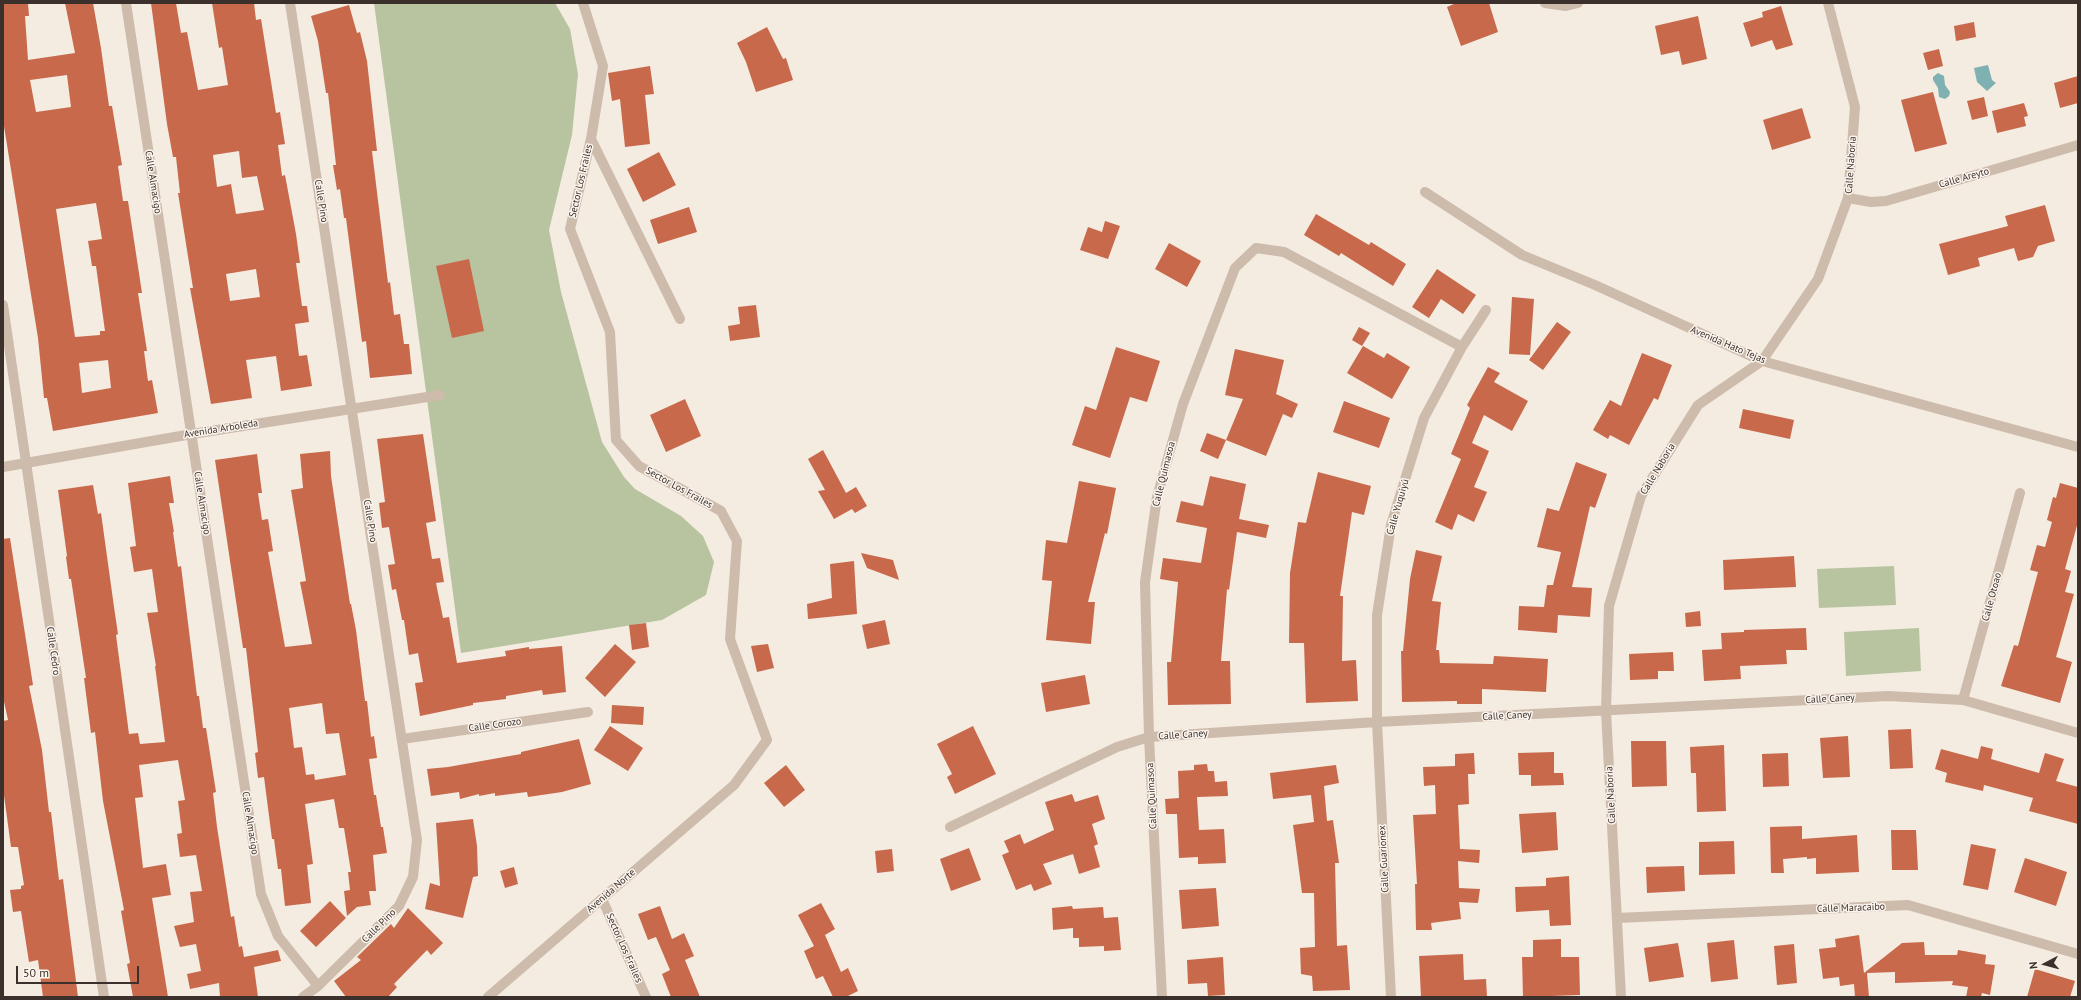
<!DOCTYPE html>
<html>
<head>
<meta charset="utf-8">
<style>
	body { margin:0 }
	#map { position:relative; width:2081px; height:1000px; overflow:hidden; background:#f4ebe1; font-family:"PT Sans",sans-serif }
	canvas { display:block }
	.frame { position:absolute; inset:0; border:4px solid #3b302b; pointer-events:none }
	.north { position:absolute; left:2025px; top:944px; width:40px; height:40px; -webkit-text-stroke:3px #fbf5ee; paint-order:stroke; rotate:264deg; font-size:11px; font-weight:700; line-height:16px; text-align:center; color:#3b302b }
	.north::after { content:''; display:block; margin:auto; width:14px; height:18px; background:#3b302b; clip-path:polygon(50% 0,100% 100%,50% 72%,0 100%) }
	.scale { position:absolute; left:16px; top:966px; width:123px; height:18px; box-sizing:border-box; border:2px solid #3b302b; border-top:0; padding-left:5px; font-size:12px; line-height:14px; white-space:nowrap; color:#3b302b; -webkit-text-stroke:3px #fbf5ee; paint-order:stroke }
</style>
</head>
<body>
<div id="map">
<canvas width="2081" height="1000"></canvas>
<div class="frame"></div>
<div class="north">N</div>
<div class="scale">50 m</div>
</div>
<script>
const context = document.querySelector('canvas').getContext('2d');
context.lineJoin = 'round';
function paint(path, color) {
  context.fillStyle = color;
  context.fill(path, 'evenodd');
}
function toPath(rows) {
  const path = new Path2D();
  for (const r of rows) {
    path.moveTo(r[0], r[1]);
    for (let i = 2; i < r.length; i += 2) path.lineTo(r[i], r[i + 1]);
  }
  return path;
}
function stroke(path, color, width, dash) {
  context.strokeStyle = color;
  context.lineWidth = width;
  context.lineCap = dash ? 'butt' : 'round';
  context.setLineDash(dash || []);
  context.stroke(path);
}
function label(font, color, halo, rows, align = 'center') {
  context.font = font + ' "PT Sans",sans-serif';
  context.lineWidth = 3;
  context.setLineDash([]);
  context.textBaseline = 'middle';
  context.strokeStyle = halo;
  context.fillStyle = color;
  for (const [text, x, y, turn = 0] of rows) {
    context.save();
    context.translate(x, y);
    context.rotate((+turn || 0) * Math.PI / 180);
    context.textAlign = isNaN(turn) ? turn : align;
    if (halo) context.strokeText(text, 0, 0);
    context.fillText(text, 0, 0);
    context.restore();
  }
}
const green = toPath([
	[374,3,555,3,570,29,578,74,572,135,549,230,561,292,602,442,624,477,635,489,681,516,703,536,714,562,706,595,662,620,461,653],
	[1894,566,1896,605,1819,608,1817,569],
	[1919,628,1921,671,1846,676,1844,632]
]);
const water = toPath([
	[1988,65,1992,80,1996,83,1987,91,1977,82,1974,68],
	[1938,73,1944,76,1945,85,1950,92,1949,96,1945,99,1939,97,1938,88,1933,80,1933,77]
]);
const building = toPath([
	[3,3,28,3,29,16,25,16,28,60,75,53,65,3,93,3,101,48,109,106,112,106,122,165,118,166,123,201,128,201,142,293,138,293,147,351,144,351,148,381,152,380,158,413,53,431,47,398,44,398,38,338,3,120],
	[67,75,71,107,36,112,30,80],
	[96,203,102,239,88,241,92,266,96,266,105,331,100,331,100,335,75,337,56,209],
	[108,360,111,388,82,393,79,363],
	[151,3,176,3,181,33,187,32,198,90,228,85,222,47,219,48,212,3,254,3,256,20,261,19,276,113,280,112,285,144,278,145,282,176,285,175,296,234,300,263,296,263,302,306,307,306,309,322,295,324,299,356,307,355,312,386,281,391,276,356,246,360,252,398,211,404,190,288,193,288,178,193,180,193,176,157,173,157,167,124],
	[239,151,242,178,257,176,264,210,236,214,231,184,217,187,213,155],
	[256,269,260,297,230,301,226,274],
	[1456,3,1489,3,1498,32,1461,46,1447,7],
	[349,5,357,33,360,32,367,61,377,151,372,151,388,283,390,282,394,315,400,314,404,344,409,344,412,374,370,378,366,341,362,342,346,218,344,218,340,189,337,190,333,165,336,165,328,93,326,93,318,41,311,16],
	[1781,6,1793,45,1776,50,1772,40,1751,47,1743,23,1763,17,1762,12],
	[1698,16,1707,59,1682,65,1679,51,1661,55,1655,26],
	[1974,22,1976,37,1956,41,1954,26],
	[767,27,783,59,786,58,793,80,756,92,746,62,737,43],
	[1939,49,1943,66,1928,70,1923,53],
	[650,66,654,94,645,95,650,144,625,147,620,99,612,101,608,73],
	[2078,76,2078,103,2060,108,2054,83],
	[1933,92,1947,144,1915,152,1901,100],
	[1984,97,1988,116,1972,120,1967,101],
	[2024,103,2028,116,2024,117,2026,126,1997,133,1992,111],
	[1802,108,1811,138,1772,150,1763,120],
	[659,152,676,185,643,202,627,169],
	[2045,205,2055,241,2038,246,2033,257,2018,261,2014,248,1978,258,1980,266,1948,275,1939,244,2008,226,2005,216],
	[689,207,697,232,658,244,650,220],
	[1316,214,1369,245,1371,242,1406,264,1393,286,1341,253,1339,256,1304,235],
	[1105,221,1120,226,1108,259,1080,250,1088,227,1102,232],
	[1169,243,1201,261,1187,287,1155,269],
	[469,259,484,331,452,338,436,266],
	[1437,269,1476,295,1463,314,1441,299,1429,318,1412,307],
	[1512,297,1534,299,1530,355,1509,354],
	[756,305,760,337,730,341,728,326,740,324,738,307],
	[1557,322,1571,332,1543,370,1529,360],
	[1359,327,1370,333,1362,346,1352,340],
	[1363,346,1384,358,1387,353,1410,367,1392,399,1347,373],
	[1116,347,1160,361,1147,402,1130,397,1110,458,1072,445,1085,406,1096,410],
	[1235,349,1284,360,1276,394,1298,404,1292,418,1283,414,1266,456,1226,440,1243,399,1225,395],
	[1642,353,1672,365,1658,400,1654,398,1629,445,1610,435,1608,439,1593,430,1610,400,1621,406],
	[1488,367,1500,373,1494,382,1528,401,1512,431,1484,415,1472,443,1489,451,1474,487,1487,492,1474,522,1458,514,1452,530,1435,522,1461,459,1451,454,1470,408,1467,405],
	[685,399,701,436,666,452,650,415],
	[1344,401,1390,418,1379,448,1333,432],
	[1743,409,1794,420,1790,439,1739,428],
	[1207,433,1226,440,1218,459,1200,451],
	[423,434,436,521,426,523,432,559,440,558,444,582,436,583,443,618,449,617,457,663,506,656,505,651,529,647,529,649,562,646,566,692,543,695,542,690,506,696,506,699,473,703,473,705,420,716,415,683,423,682,418,653,409,655,404,620,402,620,396,589,392,590,388,565,395,564,389,527,382,528,379,503,385,502,377,439],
	[823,450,846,493,856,487,867,506,855,513,852,509,834,519,818,491,825,490,808,459],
	[330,451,331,476,350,604,351,604,356,630,365,701,367,701,371,737,374,736,377,758,369,759,374,795,376,795,381,827,383,827,387,853,373,855,376,891,369,891,371,905,357,907,347,916,344,891,350,890,348,872,351,872,344,828,339,828,334,799,305,804,313,864,307,865,311,903,285,906,281,869,278,869,274,839,272,839,264,777,258,778,255,753,258,752,246,648,243,648,215,460,257,454,262,493,258,493,262,520,268,519,273,551,268,552,285,647,312,644,300,582,306,581,291,490,303,488,300,454],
	[322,703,326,734,339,733,346,775,315,780,314,774,306,775,302,747,294,748,289,708],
	[1576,462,1607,474,1595,508,1590,506,1572,587,1592,588,1590,617,1558,615,1557,633,1518,630,1519,606,1544,607,1547,585,1553,585,1561,552,1537,547,1547,508,1559,511],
	[1318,472,1371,486,1364,515,1352,512,1340,596,1343,596,1342,661,1356,660,1358,701,1306,703,1304,643,1289,643,1290,573,1298,522,1306,523],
	[170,476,174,503,169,503,174,532,173,532,178,567,181,566,197,696,199,696,203,728,206,728,216,792,213,793,217,827,231,917,234,916,239,947,242,946,244,957,278,950,281,961,254,967,258,997,220,997,219,983,190,989,187,974,201,971,196,944,180,947,174,926,194,922,190,892,202,891,196,855,180,857,177,834,182,833,178,801,185,800,178,760,139,765,143,797,135,798,143,868,166,864,171,895,152,898,168,997,133,997,127,964,130,963,121,911,124,910,103,801,95,732,91,733,84,678,86,678,71,579,69,579,66,557,67,556,58,490,93,485,98,514,101,513,114,607,118,634,116,635,129,734,138,733,140,744,165,742,155,666,156,666,147,613,158,612,152,569,134,572,130,547,136,546,128,483],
	[1210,476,1246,484,1239,519,1269,525,1266,538,1237,532,1229,590,1227,589,1221,661,1230,661,1231,704,1168,705,1167,662,1171,662,1178,582,1160,579,1163,558,1201,563,1207,528,1176,522,1181,501,1203,506],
	[1079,481,1116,488,1107,534,1105,533,1088,602,1095,602,1091,644,1046,640,1052,581,1042,580,1046,540,1067,543],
	[2060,483,2078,488,2078,522,2065,569,2071,571,2065,592,2074,594,2056,657,2072,662,2060,703,2001,686,2014,645,2018,646,2038,572,2030,570,2037,545,2045,547,2052,522,2047,520,2053,497,2056,498],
	[10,538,33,685,29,686,42,750,49,812,51,812,59,880,63,879,78,997,43,997,38,960,29,962,21,911,13,912,10,890,21,889,21,886,24,885,18,847,11,847,3,788,3,721,8,720,3,697,3,539],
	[1416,550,1442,556,1432,601,1441,602,1436,650,1439,650,1440,663,1493,664,1494,656,1548,659,1546,692,1482,689,1482,704,1457,704,1457,701,1402,702,1401,651,1403,651,1410,579],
	[861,553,893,560,899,580,867,568],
	[1794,556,1796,587,1724,590,1723,560],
	[854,561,857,614,808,619,807,604,832,598,830,564],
	[1700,611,1701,626,1686,627,1685,613],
	[885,620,890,644,867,649,862,625],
	[646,623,649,647,632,650,629,625],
	[1806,628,1807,650,1786,650,1787,664,1740,666,1741,679,1704,681,1702,650,1722,649,1721,633,1744,632,1744,630],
	[615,644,636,662,605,697,585,678],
	[768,644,774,668,757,672,751,646],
	[1673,652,1674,671,1658,671,1658,679,1630,680,1629,654],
	[1085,675,1090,704,1046,712,1041,683],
	[612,705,644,707,643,725,611,723],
	[610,726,643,748,628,771,594,750],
	[973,726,996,774,955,794,947,777,952,774,937,744],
	[1911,729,1913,768,1890,769,1888,730],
	[1848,736,1850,777,1823,778,1820,738],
	[579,739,591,784,562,792,528,797,527,792,495,796,495,793,479,796,479,794,460,799,459,792,431,796,427,769,448,767,521,754,521,752],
	[1631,741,1666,741,1667,786,1632,787],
	[1724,745,1726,811,1697,812,1696,773,1691,773,1690,747],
	[1981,746,1993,749,1991,759,2039,773,2045,753,2064,759,2056,781,2078,787,2078,824,2029,811,2033,798,1984,785,1983,791,1945,782,1947,773,1935,769,1941,749,1978,759],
	[1554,752,1554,773,1563,773,1564,785,1531,786,1531,775,1519,775,1518,753],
	[1474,753,1475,774,1468,774,1469,804,1458,805,1460,849,1480,850,1479,863,1458,861,1459,888,1480,889,1478,903,1459,902,1461,919,1431,923,1432,930,1416,930,1415,884,1417,884,1413,815,1436,814,1435,785,1424,786,1423,767,1455,766,1455,754],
	[1788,753,1789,786,1763,787,1762,754],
	[1207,764,1208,771,1214,771,1215,782,1227,781,1228,796,1197,797,1199,830,1224,829,1226,863,1198,864,1198,857,1179,858,1177,814,1166,814,1165,799,1179,798,1178,771,1194,770,1194,765],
	[786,765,805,790,784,807,764,783],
	[1336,765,1339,783,1324,786,1327,821,1333,820,1339,863,1335,863,1337,946,1347,945,1350,990,1313,991,1312,976,1301,974,1300,948,1315,947,1314,893,1302,893,1293,825,1314,822,1311,795,1273,799,1270,773],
	[1072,794,1075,802,1098,795,1105,819,1092,824,1098,844,1094,846,1100,867,1079,874,1073,854,1043,864,1052,884,1034,891,1031,884,1016,890,1002,855,1009,852,1004,841,1020,834,1024,844,1054,830,1045,802],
	[1556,812,1558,850,1522,853,1519,814],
	[473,819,477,846,478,876,473,877,463,918,425,909,430,883,440,886,436,823],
	[1802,826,1802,839,1857,835,1859,872,1816,874,1816,858,1807,859,1807,857,1783,859,1784,873,1771,873,1770,827],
	[1891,830,1916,830,1918,870,1892,870],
	[1734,841,1735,874,1699,875,1699,842],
	[1971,844,1996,849,1988,890,1963,885],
	[969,848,981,880,951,891,940,859],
	[892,849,894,871,877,873,875,851],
	[2025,858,2067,872,2056,906,2014,892],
	[1684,866,1685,891,1647,893,1646,867],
	[514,867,518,884,505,888,500,871],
	[1569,876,1571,925,1550,926,1549,910,1516,912,1515,887,1546,886,1546,878],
	[1216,888,1219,926,1182,929,1179,890],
	[330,901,346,918,316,947,300,931],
	[821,903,835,929,825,935,841,972,848,968,858,991,846,997,833,997,823,976,816,979,804,951,814,946,798,915],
	[660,906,672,939,684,933,694,956,685,960,700,997,671,997,662,974,670,970,656,937,648,940,638,914],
	[1072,906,1073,909,1103,907,1104,918,1118,917,1121,950,1104,951,1104,946,1079,947,1079,938,1073,938,1073,928,1053,930,1052,908],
	[408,908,443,943,431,955,427,950,394,984,397,987,388,997,346,997,334,981,361,960,357,957,391,924,394,928],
	[1859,935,1864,973,1902,943,1924,942,1925,955,1957,955,1958,950,1986,955,1985,964,1995,965,1990,995,1982,993,1981,997,1966,997,1968,987,1952,985,1953,981,1895,983,1895,972,1867,973,1869,997,1855,997,1854,984,1840,986,1839,977,1823,979,1819,949,1836,947,1835,939],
	[1561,939,1561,957,1579,957,1580,995,1523,997,1522,957,1533,957,1533,940],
	[1734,940,1738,979,1711,982,1707,943],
	[1678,943,1684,977,1649,982,1644,948],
	[1794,944,1797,983,1777,985,1774,946],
	[1463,954,1464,980,1486,979,1487,997,1421,997,1419,956],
	[1223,957,1225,995,1208,996,1207,983,1188,984,1187,960],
	[2035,969,2075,981,2070,997,2027,997]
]);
const minor = toPath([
	[126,3,261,894,278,936,318,986],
	[290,3,417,840,413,877,399,906,318,986,303,997],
	[583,3,603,66,591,139,570,229,610,332,616,440,639,466,721,511,737,541,730,639,767,740,734,785],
	[1545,3,1566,6,1578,3],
	[591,139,680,319],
	[1425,192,1522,255,1595,285,1762,361,2078,447],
	[1848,198,1871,202,1886,201,2078,145],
	[3,305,104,997],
	[3,467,192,434,440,395],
	[1963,700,2020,493],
	[402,739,588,712],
	[950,827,1117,747,1149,737,1377,722,1888,696,1963,700,2078,733],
	[602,899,646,997],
	[1617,918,1908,905,2078,954],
	[1162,997,1149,737,1145,582,1157,497,1183,404,1235,268,1256,248,1284,252,1462,347],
	[1391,997,1377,722,1377,615,1391,525,1424,418,1462,347,1486,310],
	[1621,997,1606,711,1609,606,1641,496,1698,405,1762,361,1818,279,1848,198,1855,107,1828,3]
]);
const tertiary = toPath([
	[488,997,734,785]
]);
const streetNames = [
	["Calle Naboria",1851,165,-86],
	["Calle Areyto",1964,178,-16],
	["Sector Los Frailes",581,181,-77],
	["Calle Almacigo",153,182,81],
	["Calle Pino",321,201,81],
	["Avenida Hato Tejas",1728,345,23],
	["Avenida Arboleda",221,429,-9],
	["Calle Naboria",1658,469,-59],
	["Calle Quimasoa",1164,474,-76],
	["Sector Los Frailes",679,488,29],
	["Calle Almacigo",202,503,81],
	["Calle Yuquiyú",1398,507,-74],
	["Calle Pino",370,521,81],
	["Calle Otoao",1992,597,-75],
	["Calle Cedro",53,651,82],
	["Calle Caney",1830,699,-3],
	["Calle Caney",1507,716,-3],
	["Calle Corozo",495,725,-8],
	["Calle Caney",1183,735,-4],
	["Calle Naboria",1611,795,-93],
	["Calle Quimasoa",1152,796,-93],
	["Calle Almacigo",250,823,81],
	["Calle Guarionex",1384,859,-93],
	["Avenida Norte",611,891,-41],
	["Calle Maracaibo",1851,908,-2],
	["Calle Pino",379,926,-45],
	["Sector Los Frailes",624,948,66]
];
paint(green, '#b8c4a0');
paint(water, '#7fb0b2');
paint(building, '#c8694b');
stroke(minor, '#cdbbac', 10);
stroke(tertiary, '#cdbbac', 10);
label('10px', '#3b302b', '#fbf5ee', streetNames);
</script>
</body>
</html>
